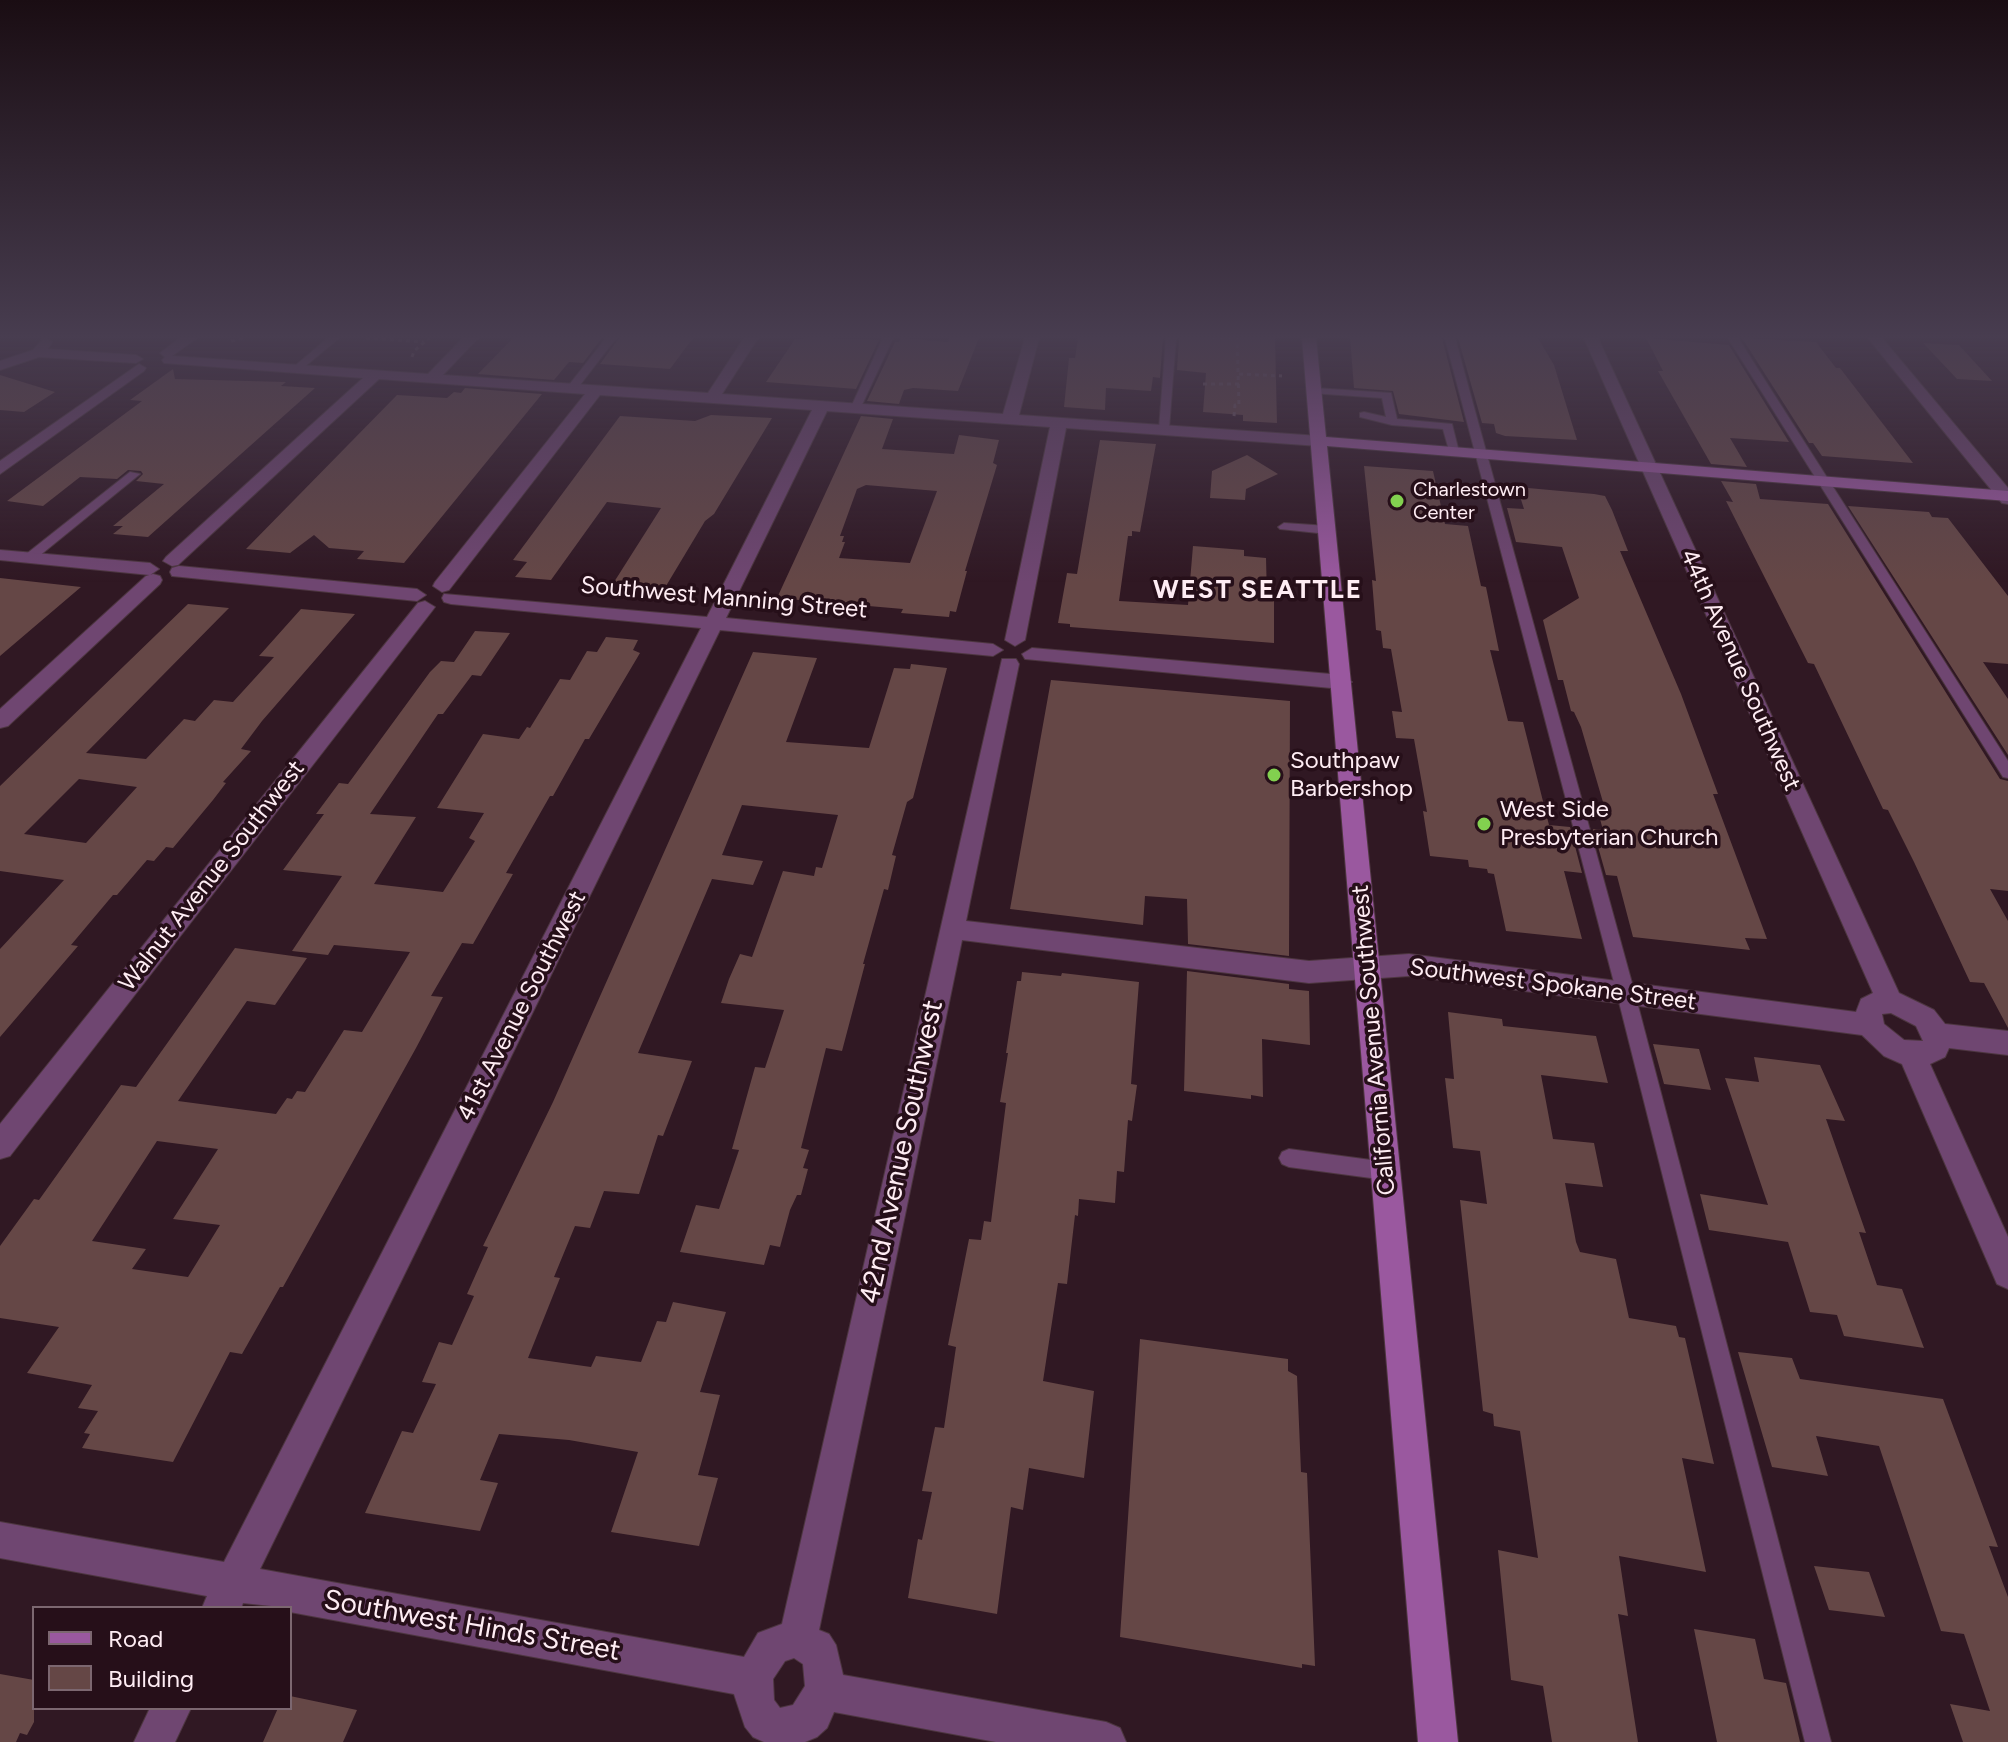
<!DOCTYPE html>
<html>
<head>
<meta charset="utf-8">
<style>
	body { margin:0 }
	#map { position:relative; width:2008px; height:1742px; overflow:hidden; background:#301823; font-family:Figtree,sans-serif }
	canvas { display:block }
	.legend { position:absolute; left:32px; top:1606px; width:260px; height:104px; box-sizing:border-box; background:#260f19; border:2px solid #7c6770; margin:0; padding:10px 14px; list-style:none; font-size:24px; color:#feecf3 }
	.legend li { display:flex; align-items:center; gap:16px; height:40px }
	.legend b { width:40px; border:2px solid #7c6770 }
</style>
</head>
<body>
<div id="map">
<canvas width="2008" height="1742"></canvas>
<ul class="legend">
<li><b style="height:10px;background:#9a589f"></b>Road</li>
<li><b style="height:22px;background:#654746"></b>Building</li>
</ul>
</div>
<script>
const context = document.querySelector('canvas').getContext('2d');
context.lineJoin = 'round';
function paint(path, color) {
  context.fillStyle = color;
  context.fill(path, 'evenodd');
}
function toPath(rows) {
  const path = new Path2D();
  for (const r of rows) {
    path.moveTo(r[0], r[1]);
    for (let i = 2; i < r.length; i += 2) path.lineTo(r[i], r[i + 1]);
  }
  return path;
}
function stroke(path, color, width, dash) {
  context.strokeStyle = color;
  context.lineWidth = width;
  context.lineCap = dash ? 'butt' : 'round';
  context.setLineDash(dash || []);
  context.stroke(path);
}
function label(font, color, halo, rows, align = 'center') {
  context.font = font + ' Figtree,sans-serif';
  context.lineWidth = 7;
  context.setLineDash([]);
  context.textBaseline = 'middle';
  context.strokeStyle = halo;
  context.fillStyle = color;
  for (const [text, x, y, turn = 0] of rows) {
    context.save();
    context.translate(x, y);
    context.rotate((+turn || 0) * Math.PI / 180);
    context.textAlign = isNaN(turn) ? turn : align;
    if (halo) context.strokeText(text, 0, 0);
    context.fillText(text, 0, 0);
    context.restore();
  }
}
const building = toPath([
	[513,338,602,338,583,363,569,362,554,380,478,374],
	[619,338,693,338,670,369,600,364],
	[815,338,879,340,856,389,766,382,795,339],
	[901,338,948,342,949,338,979,338,958,391,913,388,904,390,899,404,867,401,895,342,899,342],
	[1078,338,1163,338,1160,378,1153,377,1151,391,1106,388,1105,410,1064,407,1069,358,1075,358],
	[1179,338,1275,338,1277,423,1243,421,1243,415,1203,412,1206,373,1177,370],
	[1350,338,1442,338,1464,422,1399,414,1393,391,1354,388],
	[1458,338,1538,338,1554,365,1577,440,1505,436,1496,433,1494,424,1482,423],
	[1646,338,1729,345,1789,442,1730,438,1747,467,1711,464,1658,371,1663,371],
	[1742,338,1816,342,1836,368,1840,368,1913,463,1822,456,1813,443,1809,443],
	[1923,343,1959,345,1992,381,1957,379],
	[173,369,175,379,286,382,281,386,315,388,148,537,113,534,123,526,113,526,164,484,136,481,143,474,141,471,128,470,117,479,80,477,43,506,7,501,142,401,130,400],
	[0,375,55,392,24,412,0,410],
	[465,388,542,394,404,563,357,559,364,551,329,548,314,535,290,553,246,549,397,395,447,398,454,392,461,393],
	[711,415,772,418,714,514,705,521,663,591,646,589,644,593,609,590,661,508,607,502,551,580,515,577,527,562,513,560,620,416,695,421],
	[861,416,893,419,882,449,954,454,959,435,999,440,993,463,997,465,965,571,967,571,956,612,950,611,949,617,901,613,903,609,777,598],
	[866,485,937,491,910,563,839,558,845,542,842,542,844,536,840,536,857,489],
	[1100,440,1156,444,1140,532,1132,531,1132,536,1128,536,1119,601,1188,605,1193,546,1244,550,1244,556,1266,558,1267,598,1274,599,1274,643,1070,627,1070,624,1058,623,1067,573,1077,574],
	[1247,455,1278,474,1246,489,1245,500,1210,498,1212,471],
	[1364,466,1433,471,1445,524,1468,526,1481,586,1486,587,1499,651,1490,650,1508,721,1523,722,1549,825,1570,827,1582,873,1564,871,1582,939,1506,931,1494,874,1488,873,1487,869,1469,867,1468,860,1430,856,1423,811,1427,812,1414,739,1396,738,1392,711,1402,712,1391,649,1383,648,1381,631,1376,630,1372,580,1376,581],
	[1721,481,1756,484,1760,499,1828,504,2000,779,2008,781,2008,891,1990,889,2008,921,2008,1028,1984,983,1970,982,1914,862,1888,810,1883,809,1814,664,1808,663,1726,501,1733,502],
	[1517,487,1594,494,1605,496,1612,510,1628,551,1620,551,1681,694,1718,794,1713,794,1767,939,1745,938,1750,950,1633,937,1617,876,1606,875,1593,829,1603,830,1597,808,1605,809,1581,727,1574,712,1571,711,1563,680,1558,680,1543,620,1579,598,1562,547,1516,542,1507,508,1524,509],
	[1848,506,1929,512,1932,517,1948,518,2008,596,2008,664,1983,662,2008,699,2008,755],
	[0,578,81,587,0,656],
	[188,604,229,608,86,753,146,759,184,719,195,721,214,700,233,702,274,657,259,656,301,609,355,614,262,721,241,749,251,751,223,782,226,783,213,800,173,848,166,847,154,861,147,860,117,895,113,895,71,945,78,946,0,1037,0,949,64,880,0,871,0,786],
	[79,779,137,787,86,843,24,834],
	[475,631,510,633,481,676,472,675,443,714,438,714,370,814,416,817,374,884,443,892,475,841,469,838,484,813,437,808,483,734,519,739,527,727,530,728,560,679,570,680,587,651,597,652,606,637,638,640,633,650,640,653,589,739,585,739,553,796,550,796,506,873,513,874,473,944,462,943,431,996,443,997,416,1048,283,1287,280,1287,242,1354,230,1352,173,1462,82,1448,90,1434,84,1433,98,1411,78,1408,92,1385,27,1373,59,1327,0,1318,0,1246,34,1199,39,1200,121,1085,136,1087,235,948,307,958,275,1005,247,1001,178,1101,276,1114,287,1098,292,1099,297,1091,305,1092,344,1030,362,1032,410,952,334,945,328,955,292,951,342,876,283,870,324,814,316,814,339,783,348,784,430,672,441,661,454,662],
	[157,1141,218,1149,173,1219,220,1225,188,1277,132,1269,146,1249,92,1241],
	[753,652,817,658,786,742,869,748,894,668,910,669,911,664,947,668,913,798,907,802,892,855,896,856,888,890,884,889,863,964,865,964,842,1051,826,1048,801,1148,809,1150,803,1168,808,1169,801,1195,797,1195,790,1210,780,1247,770,1245,764,1265,680,1252,696,1205,719,1209,739,1150,732,1149,755,1067,765,1068,784,1010,721,1003,729,979,740,954,752,957,783,871,814,876,816,867,822,868,838,815,742,805,722,855,763,861,753,885,712,879,638,1053,692,1061,663,1136,658,1135,639,1194,604,1191,590,1228,575,1226,554,1277,560,1278,528,1358,591,1367,596,1356,641,1362,657,1321,666,1322,673,1302,726,1312,700,1392,720,1395,698,1475,718,1478,699,1546,611,1532,638,1452,569,1440,499,1434,480,1480,498,1483,480,1531,365,1513,402,1431,413,1433,436,1384,422,1382,439,1342,452,1345,474,1296,467,1294,488,1247,483,1246,553,1102],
	[1051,680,1290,701,1289,956,1188,944,1187,899,1145,896,1143,925,1010,909],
	[1187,971,1289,984,1289,989,1309,991,1310,1045,1262,1039,1263,1097,1251,1095,1251,1099,1184,1091],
	[1022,972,1061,976,1062,973,1139,982,1131,1084,1137,1085,1132,1121,1128,1120,1124,1172,1117,1171,1115,1203,1079,1199,1078,1216,1075,1215,1067,1284,1058,1283,1043,1381,1094,1391,1084,1478,1029,1468,1023,1510,1011,1507,997,1614,908,1598,918,1539,922,1540,932,1492,922,1491,935,1427,944,1428,956,1347,948,1345,969,1239,981,1240,984,1221,991,1222,1006,1103,1000,1102,1008,1053,1006,1053,1017,981,1021,981],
	[1448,1012,1502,1019,1503,1026,1596,1036,1608,1083,1541,1075,1553,1139,1594,1143,1603,1187,1565,1183,1576,1242,1580,1252,1616,1259,1629,1318,1676,1326,1679,1337,1685,1338,1714,1464,1682,1458,1706,1572,1619,1556,1628,1616,1618,1614,1638,1742,1552,1742,1543,1686,1511,1680,1498,1550,1538,1558,1520,1431,1494,1426,1493,1414,1483,1411,1460,1200,1487,1204,1480,1151,1453,1148,1445,1078,1454,1079],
	[1653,1044,1699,1049,1711,1090,1664,1084],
	[1754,1057,1820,1065,1845,1121,1826,1119,1866,1233,1859,1232,1877,1285,1902,1289,1924,1348,1844,1336,1837,1315,1810,1312,1788,1242,1709,1230,1700,1194,1768,1205,1725,1078,1759,1082],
	[1140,1339,1288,1359,1288,1371,1297,1376,1301,1472,1307,1473,1315,1666,1302,1664,1302,1668,1120,1637],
	[1738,1352,1792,1358,1800,1379,1943,1399,1998,1547,1989,1546,2008,1597,2008,1742,1963,1742,1950,1704,1990,1711,1964,1634,1941,1631,1879,1446,1816,1436,1828,1476,1772,1467],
	[1814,1566,1869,1572,1885,1617,1829,1610],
	[1694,1629,1755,1639,1764,1679,1786,1683,1800,1742,1717,1742],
	[0,1674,34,1680,34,1722,27,1735,20,1733,16,1742,0,1742],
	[290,1696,357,1710,343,1742,263,1742,278,1708,290,1708]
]);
const path = toPath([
	[366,338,424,342],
	[1213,338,1237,340],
	[231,341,245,338],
	[412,357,414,351,429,338],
	[1239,374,1282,376],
	[1203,384,1239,384],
	[1234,416,1235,405,1239,405,1237,338,1240,338]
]);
const lane = toPath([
	[328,338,339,338,302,369,296,369,296,365,328,338],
	[606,338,616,338,577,389,569,389,569,385,606,338],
	[883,338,893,338,861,407,852,409,851,407,883,338],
	[1166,338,1176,338,1169,429,1164,432,1159,429,1166,338],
	[1445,338,1455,338,1635,994,1831,1742,1805,1742,1617,994,1445,338],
	[1728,338,1738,338,2008,761,2008,778,2003,777,1728,338],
	[1315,388,1391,393,1397,419,1452,424,1459,452,1450,454,1443,429,1392,425,1360,417,1360,413,1364,412,1386,417,1382,398,1311,393,1310,391,1315,388],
	[130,472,140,474,33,561,25,561,25,555,130,472],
	[1284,523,1328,526,1334,530,1328,534,1280,529,1278,527,1284,523],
	[1289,1149,1386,1162,1393,1164,1396,1171,1393,1178,1386,1180,1289,1167,1282,1164,1279,1158,1282,1152,1289,1149]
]);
const street = toPath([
	[44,338,52,342,48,349,136,355,143,359,136,363,39,357,0,370,0,361,33,350,44,338],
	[180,338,197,338,172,356,428,374,463,338,478,338,443,375,708,393,744,338,758,338,722,394,1003,414,1025,338,1039,338,1019,415,1319,436,1327,441,1319,446,1066,428,1025,640,1015,646,1005,640,1050,427,827,411,726,618,993,644,1003,650,993,656,720,630,260,1569,744,1657,758,1633,782,1624,1002,659,1016,659,1019,664,966,921,1309,961,1409,954,1856,1012,1861,999,1873,993,1584,338,1598,338,1899,993,1934,1010,1945,1024,2008,1031,2008,1055,1949,1048,1945,1057,1930,1064,2008,1237,2008,1289,1997,1284,1902,1064,1884,1056,1862,1035,1409,976,1309,983,962,940,819,1630,829,1634,836,1645,843,1675,1106,1722,1120,1728,1126,1742,996,1742,834,1712,827,1728,817,1737,805,1742,764,1742,753,1737,745,1727,734,1694,290,1612,290,1608,243,1603,241,1608,202,1608,207,1596,0,1558,0,1522,224,1562,701,628,451,604,444,602,442,598,444,594,707,617,812,410,600,395,449,590,442,592,433,586,435,582,585,394,379,379,178,565,172,566,163,561,166,557,363,378,164,363,162,360,165,357,160,353,180,338],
	[1891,1013,1916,1026,1923,1041,1904,1040,1884,1024,1882,1014,1891,1013],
	[794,1658,803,1664,805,1686,793,1705,780,1708,774,1700,773,1679,785,1661,794,1658],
	[1868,338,1882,338,2008,488,2008,504,2002,503,1868,338],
	[139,364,146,368,144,371,0,474,0,461,139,364],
	[0,550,150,563,159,569,150,575,0,560,0,550],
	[179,566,417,589,426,595,417,601,172,576,170,572,172,568,179,566],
	[153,574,160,576,162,580,160,584,8,726,0,728,0,709,146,576,153,574],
	[425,601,435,607,432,611,10,1156,0,1159,0,1124,418,603,425,601],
	[1032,648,1342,675,1352,682,1342,689,1025,659,1022,654,1032,648],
	[150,1708,191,1708,175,1742,134,1742,150,1708]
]);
const secondary = toPath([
	[1302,338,1316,338,1326,437,2008,491,2008,501,1327,446,1458,1742,1418,1742,1302,338]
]);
const markers = [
	[1397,501,8,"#82d04f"],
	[1274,775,8,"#82d04f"],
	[1484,824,8,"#82d04f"]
];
const farPoinames = [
	["Charlestown",1413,490],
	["Center",1413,513]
];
const streetNames = [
	["Southwest Manning Street",724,598,5],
	["44th Avenue Southwest",1740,670,66],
	["Walnut Avenue Southwest",212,876,-52],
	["Southwest Spokane Street",1553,985,7],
	["41st Avenue Southwest",522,1006,-63],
	["California Avenue Southwest",1374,1040,-95]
];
const poiNames = [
	["Southpaw",1290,761],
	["Barbershop",1290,789],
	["West Side",1500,810],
	["Presbyterian Church",1500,838]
];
const farDistrictnames = [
	["WEST SEATTLE",1258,590]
];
const nearStreetnames = [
	["42nd Avenue Southwest",902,1152,-78],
	["Southwest Hinds Street",472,1626,10]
];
paint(building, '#654746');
stroke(lane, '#4d3640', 2);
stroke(street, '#4d3640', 2);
stroke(secondary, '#4d3640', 2);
stroke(path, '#715b65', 3, [4, 4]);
paint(lane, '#6f4671');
paint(street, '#6f4671');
paint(secondary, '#9a589f');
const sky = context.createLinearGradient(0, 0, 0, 582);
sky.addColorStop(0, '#1a0d13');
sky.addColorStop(0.58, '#483d50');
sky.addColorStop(1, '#483d5000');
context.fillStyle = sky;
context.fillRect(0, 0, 2008, 582);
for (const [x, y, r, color] of markers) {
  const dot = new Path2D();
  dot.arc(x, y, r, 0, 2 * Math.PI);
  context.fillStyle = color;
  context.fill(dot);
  stroke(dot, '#260f19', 3);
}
label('20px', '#feecf3', '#260f19', farPoinames, 'left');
label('24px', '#feecf3', '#260f19', streetNames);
label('24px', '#feecf3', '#260f19', poiNames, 'left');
context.letterSpacing = '2px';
label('bold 26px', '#feecf3', '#260f19', farDistrictnames);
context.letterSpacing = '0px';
label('28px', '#feecf3', '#260f19', nearStreetnames);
</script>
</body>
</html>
